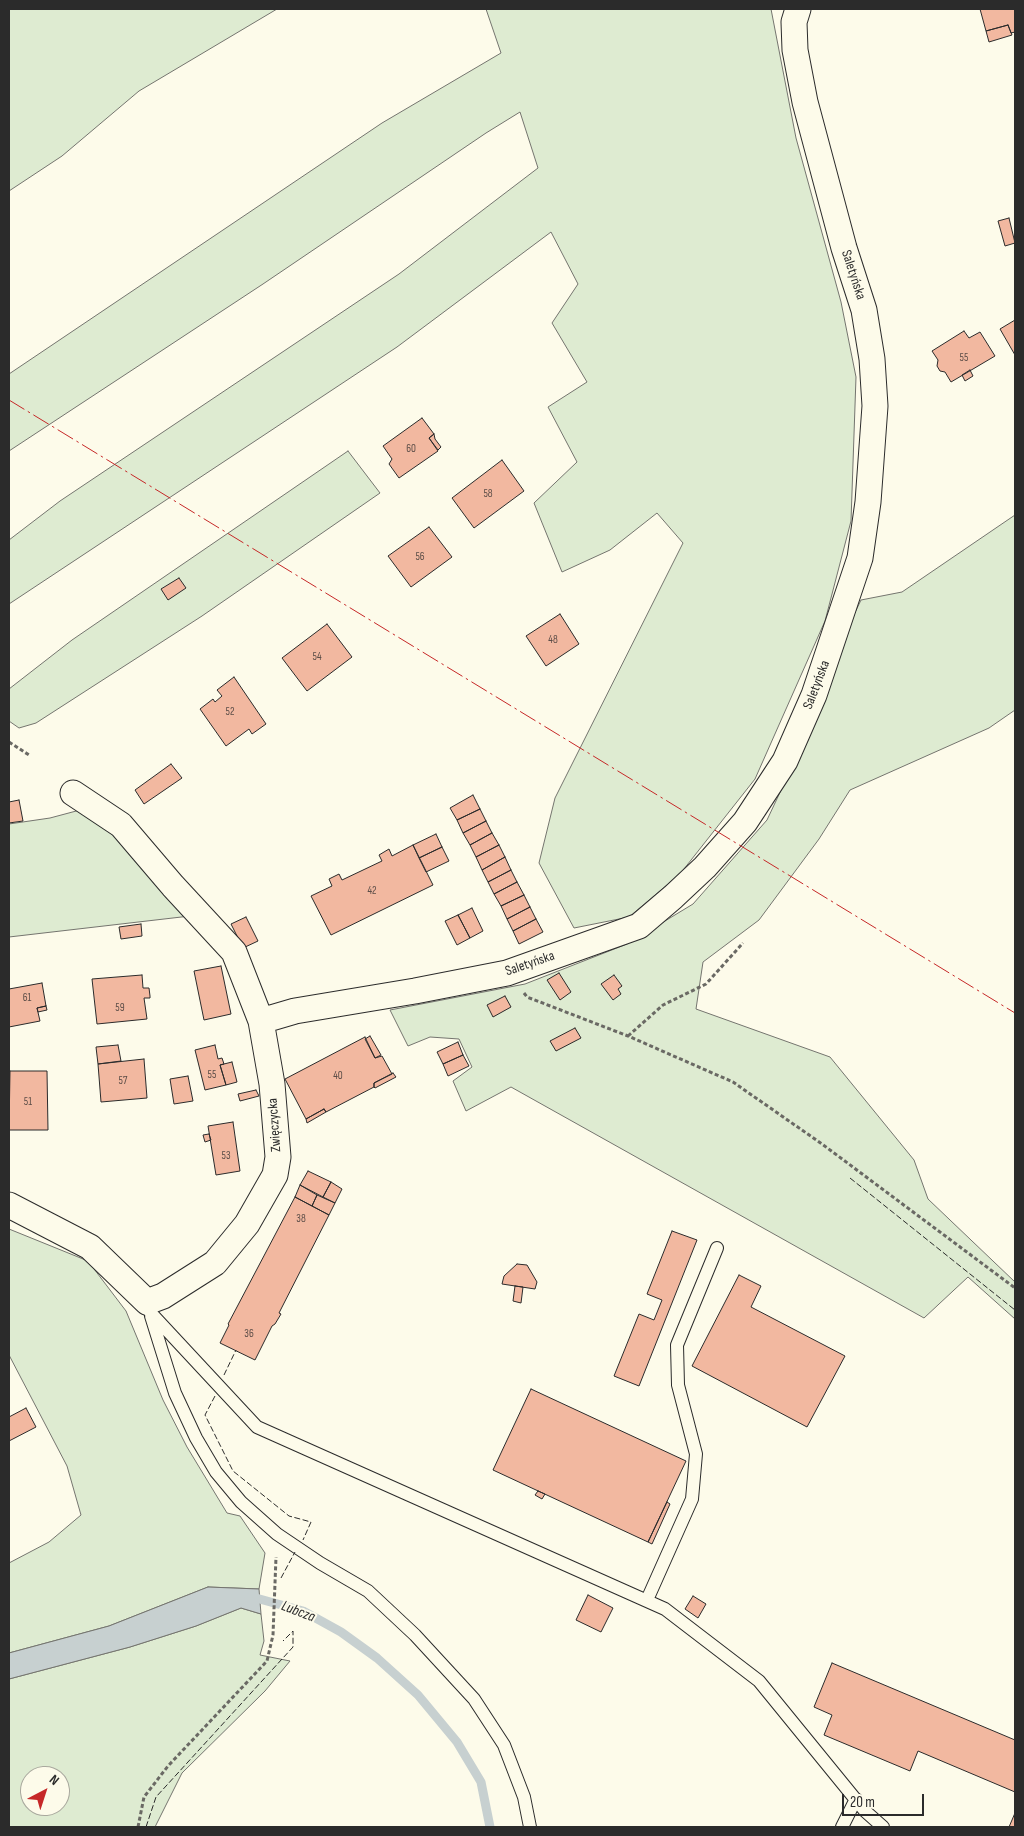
<!DOCTYPE html>
<html>
<head>
<meta charset="utf-8">
<style>
	body { margin:0 }
	#map { position:relative; width:1024px; height:1836px; overflow:hidden; background:#fdfbea; font-family:"Sofia Sans Condensed",sans-serif }
	canvas { display:block }
	.frame { position:absolute; inset:0; border:10px solid #2b2b2b; pointer-events:none }
	.north { position:absolute; left:20px; top:1766px; width:50px; height:50px; box-sizing:border-box; background:#fdfbea; border:1px solid #a9a89e; border-radius:50%; rotate:40deg; font-size:14px; font-weight:700; line-height:20px; text-align:center; color:#2b2b2b }
	.north::after { content:''; display:block; margin:auto; width:18px; height:22px; background:#c62828; clip-path:polygon(50% 0,100% 100%,50% 72%,0 100%) }
	.scale { position:absolute; left:842px; top:1794px; width:82px; height:22px; box-sizing:border-box; border:2px solid #2b2b2b; border-top:0; padding-left:6px; font-size:15px; line-height:18px; white-space:nowrap; color:#2b2b2b; -webkit-text-stroke:4px #fdfbea; paint-order:stroke }
</style>
</head>
<body>
<div id="map">
<canvas width="1024" height="1836"></canvas>
<div class="frame"></div>
<div class="north">N</div>
<div class="scale">20 m</div>
</div>
<script>
const context = document.querySelector('canvas').getContext('2d');
context.lineJoin = 'round';
function paint(path, color) {
  context.fillStyle = color;
  context.fill(path, 'evenodd');
}
function toPath(rows) {
  const path = new Path2D();
  for (const r of rows) {
    path.moveTo(r[0], r[1]);
    for (let i = 2; i < r.length; i += 2) path.lineTo(r[i], r[i + 1]);
  }
  return path;
}
function stroke(path, color, width, dash) {
  context.strokeStyle = color;
  context.lineWidth = width;
  context.lineCap = dash ? 'butt' : 'round';
  context.setLineDash(dash || []);
  context.stroke(path);
}
function label(font, color, halo, rows, align = 'center') {
  context.font = font + ' "Sofia Sans Condensed",sans-serif';
  context.lineWidth = 4;
  context.setLineDash([]);
  context.textBaseline = 'middle';
  context.strokeStyle = halo;
  context.fillStyle = color;
  for (const [text, x, y, turn = 0] of rows) {
    context.save();
    context.translate(x, y);
    context.rotate((+turn || 0) * Math.PI / 180);
    context.textAlign = isNaN(turn) ? turn : align;
    if (halo) context.strokeText(text, 0, 0);
    context.fillText(text, 0, 0);
    context.restore();
  }
}
const green = toPath([
	[9,9,277,9,139,91,62,156,9,191,9,9],
	[486,9,771,9,796,138,841,302,856,377,851,521,825,621,755,779,680,874,629,917,574,928,539,863,555,798,683,543,657,513,610,550,562,572,534,503,577,462,548,407,587,382,552,323,578,284,551,232,397,347,9,604,9,540,60,501,399,274,538,168,520,112,486,133,263,284,9,451,9,374,382,123,501,53,486,9],
	[348,451,380,493,202,616,36,723,19,728,9,721,9,689,72,640,348,451],
	[1015,515,1015,710,989,728,850,790,819,839,759,920,703,962,696,1009,830,1057,914,1160,928,1199,1015,1282,1015,1319,968,1277,924,1318,511,1087,466,1111,453,1081,472,1067,459,1039,430,1037,408,1046,390,1010,525,984,627,944,693,904,767,820,807,735,835,654,861,600,902,592,1015,515],
	[80,810,110,830,190,916,9,937,9,824,50,818,80,810],
	[9,1229,88,1261,126,1311,163,1400,187,1447,227,1513,240,1516,265,1553,259,1589,208,1587,109,1626,9,1653,9,1563,49,1542,81,1515,67,1466,9,1355,9,1229],
	[241,1608,261,1614,264,1641,260,1655,290,1661,265,1691,182,1773,155,1827,9,1827,9,1679,130,1647,196,1626,241,1608],
	[30,1776,60,1776,60,1806,30,1806,30,1776]
]);
const water = toPath([
	[208,1587,259,1589,261,1614,241,1608,196,1626,130,1647,9,1679,9,1653,109,1626,208,1587]
]);
const stream = toPath([
	[249,1598,256,1598,303,1611,341,1632,377,1658,418,1695,457,1742,481,1782,490,1827]
]);
const building = toPath([
	[980,9,1015,9,1015,32,1011,33,1008,25,986,31,980,9],
	[1008,25,1012,35,989,42,986,31,1008,25],
	[1009,218,1015,243,1005,246,998,221,1009,218],
	[1015,320,1015,355,1000,329,1015,320],
	[964,331,969,338,980,332,995,356,951,382,945,372,940,371,937,366,938,360,932,351,964,331],
	[970,370,973,376,965,381,962,375,970,370],
	[422,418,434,434,429,438,438,451,399,478,389,464,392,459,383,446,422,418],
	[434,434,435,439,441,447,438,450,429,438,434,434],
	[502,460,524,491,474,528,452,498,502,460],
	[429,527,452,557,411,587,388,556,429,527],
	[179,578,186,588,168,600,161,589,179,578],
	[560,614,579,644,546,666,526,636,560,614],
	[327,624,352,657,307,691,282,658,327,624],
	[234,677,266,724,252,734,249,729,226,746,200,709,213,699,215,702,222,696,217,690,234,677],
	[171,764,182,778,144,804,135,790,171,764],
	[473,795,480,809,457,820,450,808,473,795],
	[19,800,23,821,9,823,9,802,19,800],
	[480,809,486,821,463,833,457,820,480,809],
	[486,821,492,833,470,845,463,833,486,821],
	[492,833,499,845,476,857,470,845,492,833],
	[436,834,442,847,419,858,413,845,436,834],
	[413,845,433,885,331,935,311,896,332,886,329,879,339,874,342,880,382,861,379,855,389,849,392,856,413,845],
	[499,845,505,857,482,870,476,857,499,845],
	[442,847,449,861,426,872,419,858,442,847],
	[505,857,511,870,488,882,482,870,505,857],
	[511,870,517,882,494,894,488,882,511,870],
	[517,882,524,895,501,906,494,894,517,882],
	[524,895,530,907,507,919,501,906,524,895],
	[530,907,536,919,513,931,507,919,530,907],
	[472,908,483,931,470,938,458,915,472,908],
	[458,915,470,938,457,945,445,921,458,915],
	[246,917,258,941,243,948,231,924,246,917],
	[536,919,543,932,519,944,513,931,536,919],
	[141,924,142,936,121,939,119,927,141,924],
	[221,966,231,1014,204,1020,194,971,221,966],
	[559,973,571,992,560,1000,547,980,559,973],
	[142,975,143,988,149,988,150,996,150,998,144,998,147,1019,97,1024,92,979,142,975],
	[614,975,622,986,618,989,621,994,613,1000,601,984,614,975],
	[42,983,46,1006,37,1008,40,1021,9,1027,9,989,42,983],
	[505,996,511,1007,493,1017,487,1005,505,996],
	[46,1006,47,1010,38,1012,37,1008,46,1006],
	[575,1028,581,1038,556,1051,550,1041,575,1028],
	[370,1036,381,1055,375,1058,365,1039,370,1036],
	[365,1037,375,1058,382,1056,392,1074,374,1083,374,1087,326,1112,324,1109,306,1119,285,1079,365,1037],
	[458,1042,463,1055,443,1064,437,1052,458,1042],
	[118,1045,121,1061,98,1064,96,1047,118,1045],
	[215,1045,218,1059,222,1058,224,1064,220,1065,226,1085,205,1090,195,1050,215,1045],
	[463,1055,469,1066,448,1076,443,1064,463,1055],
	[144,1059,147,1098,101,1102,98,1064,144,1059],
	[232,1062,237,1082,226,1085,220,1065,232,1062],
	[10,1071,47,1071,48,1130,9,1130,10,1071],
	[393,1073,396,1077,375,1088,374,1087,374,1083,393,1073],
	[188,1076,193,1101,174,1104,170,1079,188,1076],
	[256,1090,259,1096,240,1101,238,1094,256,1090],
	[324,1109,326,1112,307,1123,306,1119,324,1109],
	[233,1122,240,1171,216,1175,208,1126,233,1122],
	[209,1134,211,1140,205,1142,203,1135,209,1134],
	[308,1171,331,1182,323,1197,300,1185,308,1171],
	[331,1182,342,1189,335,1203,323,1197,331,1182],
	[300,1185,317,1195,312,1206,295,1197,300,1185],
	[317,1195,335,1203,329,1215,312,1206,317,1195],
	[295,1197,329,1215,279,1313,281,1314,275,1324,272,1326,255,1360,220,1343,229,1325,228,1324,295,1197],
	[672,1231,697,1240,639,1386,614,1376,639,1314,654,1320,662,1300,647,1294,672,1231],
	[517,1264,527,1265,537,1282,535,1289,502,1284,504,1276,517,1264],
	[739,1275,761,1286,751,1307,845,1356,807,1427,692,1366,739,1275],
	[515,1286,523,1287,521,1303,513,1301,515,1286],
	[531,1389,686,1461,648,1542,493,1470,531,1389],
	[26,1408,36,1427,9,1441,9,1417,26,1408],
	[538,1491,545,1494,542,1499,535,1495,538,1491],
	[667,1502,670,1504,652,1544,648,1542,667,1502],
	[588,1595,613,1608,601,1632,576,1620,588,1595],
	[693,1596,706,1604,698,1618,685,1609,693,1596],
	[832,1663,1015,1740,1015,1792,918,1751,910,1771,824,1735,832,1715,814,1707,832,1663],
	[1015,1813,1015,1827,1009,1827,1015,1813]
]);
const path = toPath([
	[9,742,29,755],
	[524,993,527,997,628,1036,733,1082,822,1144,1015,1288],
	[628,1036,663,1005,706,984,743,943],
	[138,1827,144,1797,168,1766,267,1661,273,1635,276,1557]
]);
const lane = toPath([
	[150,1312,257,1427,665,1609,759,1681,865,1811,883,1827],
	[151,1316,175,1393,196,1438,216,1472,241,1502,277,1534,320,1563,368,1591,415,1635,474,1699,504,1745,524,1797,530,1827],
	[647,1600,692,1499,696,1454,678,1385,677,1345,717,1248],
	[842,1827,856,1799]
]);
const street = toPath([
	[261,1021,295,1011,415,991,507,973,639,926,673,897,705,867,745,822,785,761,814,695,860,558,868,502,875,406,872,359,864,310,844,248,805,102,795,50,794,22,798,9],
	[9,1205,90,1247,147,1302,163,1296,215,1263,247,1224,275,1175,278,1157,272,1084,261,1021,234,952,173,886,121,825,73,793]
]);
const fence = toPath([
	[850,1178,1015,1310],
	[224,1375,236,1350],
	[215,1396,205,1415,233,1471,289,1516,311,1522,303,1540],
	[281,1578,295,1552],
	[146,1827,156,1797,293,1647,293,1631,283,1641]
]);
const power = toPath([
	[9,400,1015,1013]
]);
const numberNames = [
	["55",964,358],
	["60",411,449],
	["58",488,494],
	["56",420,557],
	["48",553,640],
	["54",317,657],
	["52",230,712],
	["42",372,891],
	["61",27,998],
	["59",120,1008],
	["55",212,1075],
	["40",338,1076],
	["57",123,1081],
	["51",28,1102],
	["53",226,1156],
	["38",301,1219],
	["36",249,1334]
];
const streetNames = [
	["Saletyńska",853,275,72],
	["Saletyńska",817,685,-69],
	["Saletyńska",530,964,-19],
	["Zwięczycka",275,1125,-94]
];
const waterNames = [
	["Lubcza",298,1612,21]
];
paint(green, '#deebd1');
stroke(green, '#74746e', 1);
paint(water, '#c7d0d0');
stroke(water, '#74746e', 1);
stroke(stream, '#c7d0d0', 9);
paint(building, '#f2b8a0');
stroke(building, '#2b2b2b', 1);
stroke(lane, '#2b2b2b', 14);
stroke(street, '#2b2b2b', 27);
stroke(path, '#6a6964', 3, [4, 2.5]);
stroke(lane, '#fdfbea', 12);
stroke(street, '#fdfbea', 25);
stroke(fence, '#2b2b2b', 1, [6, 2.5]);
stroke(power, '#c62828', 1, [18, 4, 2.5, 4]);
label('11px', '#5d4e48', null, numberNames);
label('14px', '#2b2b2b', '#fdfbea', streetNames);
label('italic 15px', '#2b2b2b', '#fdfbea', waterNames);
</script>
</body>
</html>
